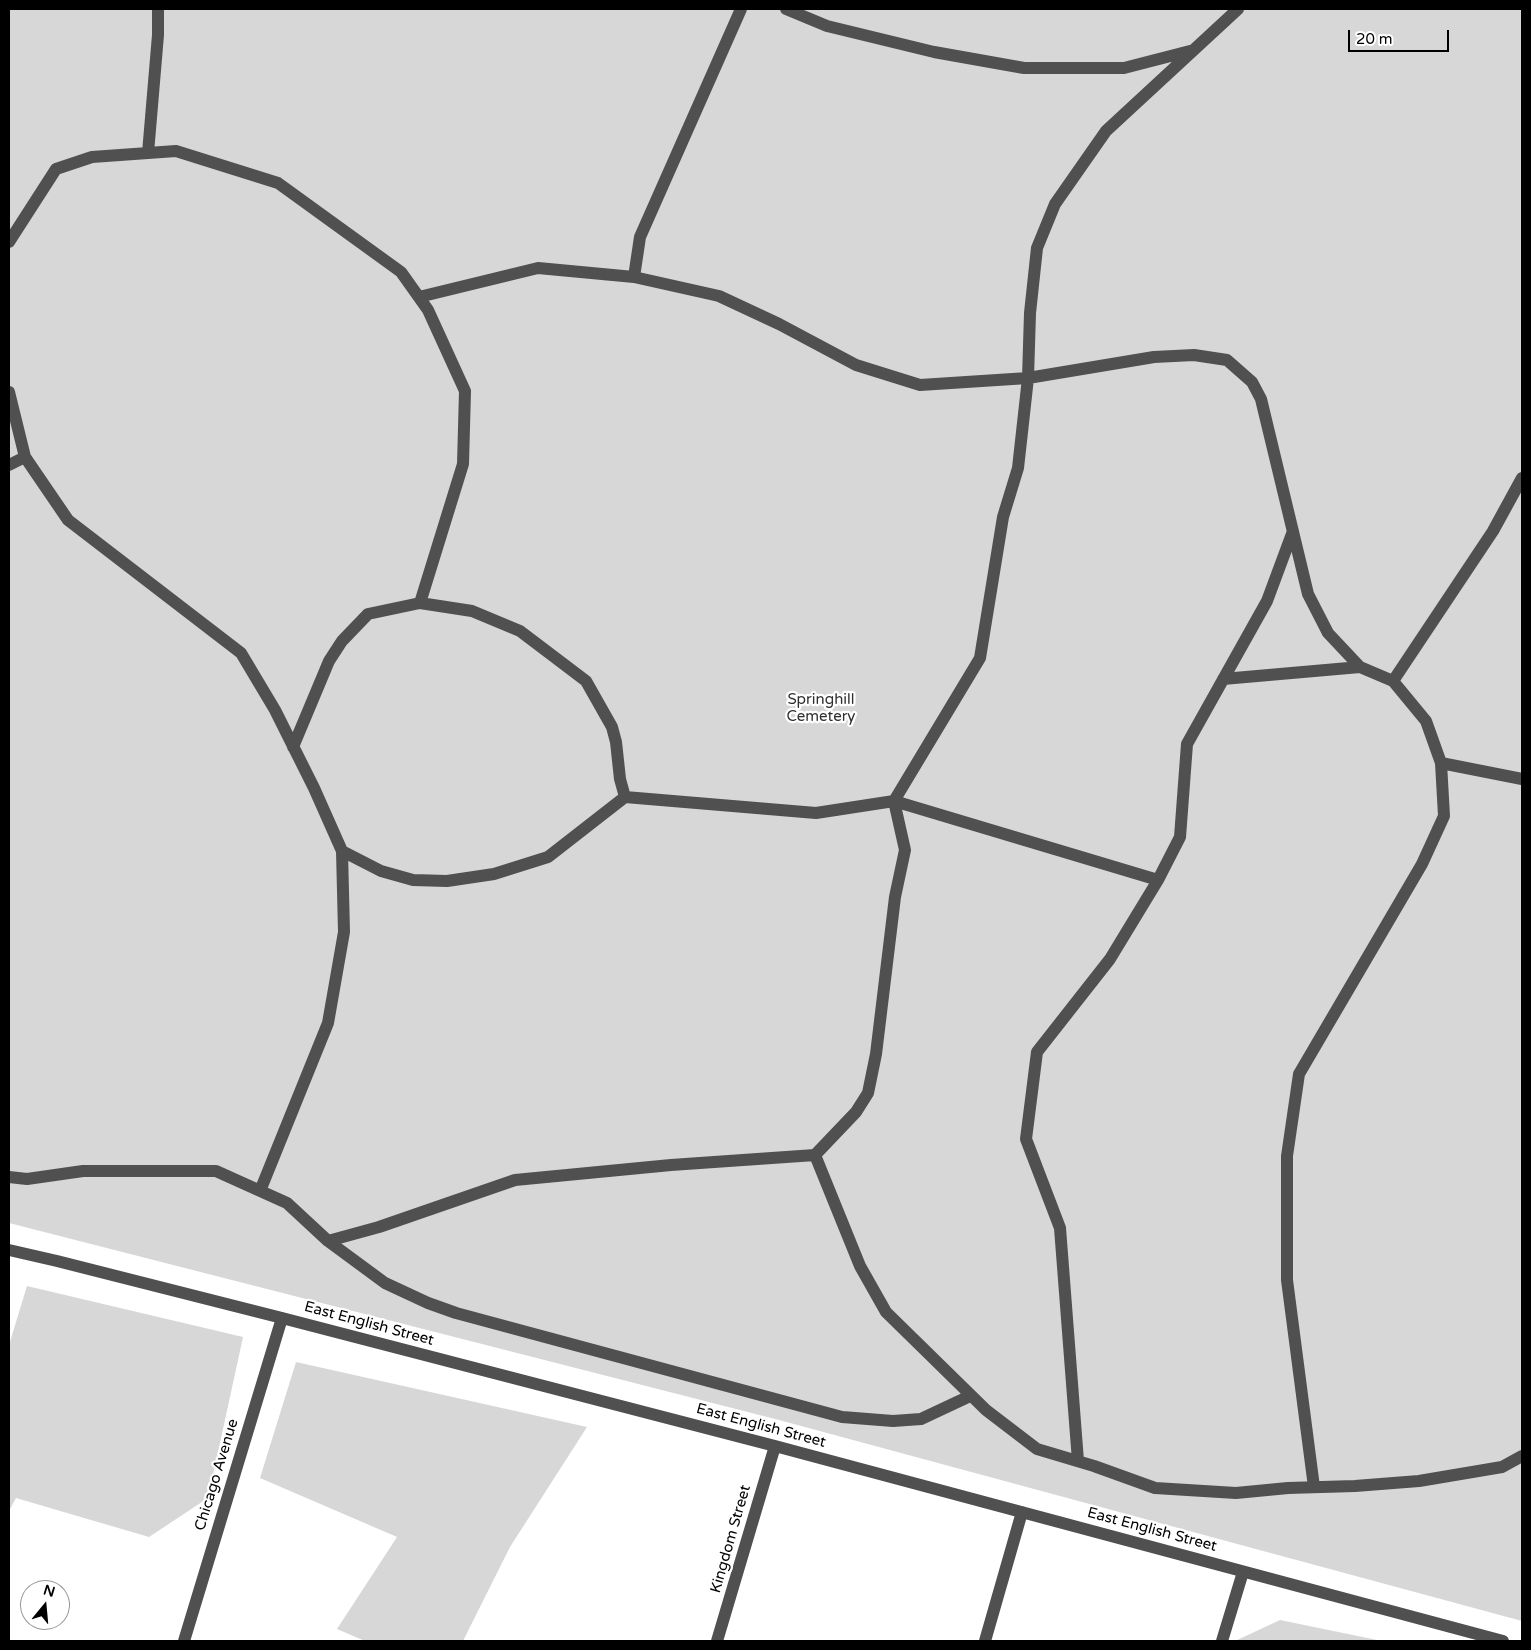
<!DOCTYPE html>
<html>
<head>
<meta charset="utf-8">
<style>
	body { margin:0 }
	#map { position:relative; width:1531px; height:1650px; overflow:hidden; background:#fff; font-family:"Varela Round",sans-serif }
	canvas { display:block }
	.frame { position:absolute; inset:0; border:10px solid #000; pointer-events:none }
	.north { position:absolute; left:20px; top:1580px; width:50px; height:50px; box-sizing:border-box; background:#fff; border:1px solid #999; border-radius:50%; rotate:17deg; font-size:14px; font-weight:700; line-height:20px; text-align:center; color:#000 }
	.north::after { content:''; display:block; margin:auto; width:18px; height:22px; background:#000; clip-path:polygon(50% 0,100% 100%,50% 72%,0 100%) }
	.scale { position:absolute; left:1348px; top:30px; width:101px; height:22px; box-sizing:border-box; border:2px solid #000; border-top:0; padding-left:6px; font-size:15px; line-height:18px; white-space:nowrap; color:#000; -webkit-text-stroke:4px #fff; paint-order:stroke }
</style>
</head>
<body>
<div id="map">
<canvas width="1531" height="1650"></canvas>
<div class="frame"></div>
<div class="north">N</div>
<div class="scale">20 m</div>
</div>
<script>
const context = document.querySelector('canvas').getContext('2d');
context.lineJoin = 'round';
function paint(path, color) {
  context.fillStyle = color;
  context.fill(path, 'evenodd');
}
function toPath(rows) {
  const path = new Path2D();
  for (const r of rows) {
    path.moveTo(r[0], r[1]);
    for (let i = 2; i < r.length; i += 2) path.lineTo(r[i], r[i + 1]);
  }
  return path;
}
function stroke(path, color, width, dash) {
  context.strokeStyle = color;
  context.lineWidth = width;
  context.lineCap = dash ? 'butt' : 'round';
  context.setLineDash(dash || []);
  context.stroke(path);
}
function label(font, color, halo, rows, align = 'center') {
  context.font = font + ' "Varela Round",sans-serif';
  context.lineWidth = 4.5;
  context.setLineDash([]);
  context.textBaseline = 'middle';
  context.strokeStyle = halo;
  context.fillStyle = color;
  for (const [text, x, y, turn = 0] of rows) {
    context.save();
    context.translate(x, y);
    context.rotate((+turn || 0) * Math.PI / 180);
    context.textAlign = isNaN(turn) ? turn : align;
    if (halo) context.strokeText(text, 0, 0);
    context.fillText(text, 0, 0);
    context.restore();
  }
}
const green = toPath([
	[9,9,1522,9,1522,1621,779,1420,9,1223],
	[27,1286,243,1337,208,1498,149,1537,16,1498,9,1511,9,1345],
	[296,1362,587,1427,510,1547,463,1641,365,1641,337,1629,397,1537,260,1478],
	[1280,1620,1382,1641,1235,1641]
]);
const minor = toPath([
	[786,9,827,26,934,52,1024,68,1124,68,1190,51],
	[148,153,158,35,158,9],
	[9,242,56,169,92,157,176,151,278,183,401,272,428,310,465,391,463,464,420,603],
	[634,277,640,237,741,9],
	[419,297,538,268,634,277,719,296,779,324,856,365,920,385,1028,378,1154,357,1194,355,1227,360,1252,382,1261,399,1308,594,1328,633,1360,667,1393,681,1426,721,1441,763,1444,816,1422,864,1299,1074,1287,1156,1287,1280,1314,1487],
	[9,392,25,457],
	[9,465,25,457,68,520,241,653,275,710,314,788,342,851,344,932,328,1023,260,1191],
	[1223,679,1360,667],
	[1393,681,1493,531,1522,478],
	[293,747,329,661,342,641,368,614,420,603,472,611,520,631,586,681,612,727,616,742,620,779,625,797],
	[1441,763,1522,779],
	[342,851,381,871,413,880,447,881,494,874,548,857,625,797,816,813,894,801,1158,880],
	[815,1155,860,1266,886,1312,986,1410,1037,1449,1094,1466,1155,1488,1236,1493,1288,1488,1355,1486,1419,1481,1502,1467,1522,1456],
	[9,1177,27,1179,83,1171,216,1171,287,1203,328,1241,385,1283,428,1303,456,1313,842,1417,893,1421,921,1419,970,1396],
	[328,1241,379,1227,515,1180,671,1165,815,1155,856,1112,868,1093,876,1054,895,897,905,850,894,801,980,658,1003,517,1018,468,1028,378,1030,313,1037,248,1055,204,1106,131,1238,9],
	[9,1250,57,1261,282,1318,775,1446,1503,1641],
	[1078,1461,1060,1228,1026,1139,1037,1052,1110,959,1158,880,1180,837,1187,744,1267,601,1293,531],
	[184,1641,282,1318],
	[717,1641,775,1446],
	[985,1641,1022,1512],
	[1222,1641,1243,1572]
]);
const parkNames = [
	["Springhill",821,700],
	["Cemetery",821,717]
];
const streetNames = [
	["East English Street",369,1324,15],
	["East English Street",761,1426,15],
	["Chicago Avenue",217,1475,-73],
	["East English Street",1152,1530,15],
	["Kingdom Street",731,1539,-74]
];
paint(green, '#d7d7d7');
stroke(minor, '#505050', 12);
label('15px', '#2e2e2e', '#fff', parkNames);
label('15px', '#000', '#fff', streetNames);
</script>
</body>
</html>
